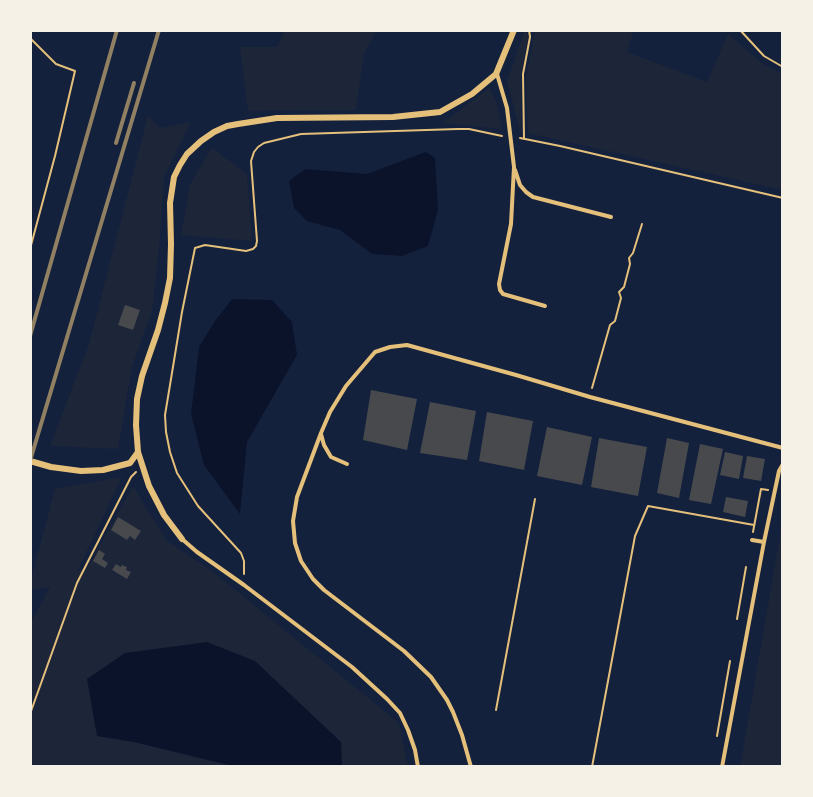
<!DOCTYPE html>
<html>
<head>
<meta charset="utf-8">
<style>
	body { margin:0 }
	#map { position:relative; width:813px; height:797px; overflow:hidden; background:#14213d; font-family:Raleway,sans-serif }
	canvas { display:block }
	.frame { position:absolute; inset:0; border:32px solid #f6f1e7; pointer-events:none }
</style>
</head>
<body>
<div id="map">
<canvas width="813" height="797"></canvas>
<div class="frame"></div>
</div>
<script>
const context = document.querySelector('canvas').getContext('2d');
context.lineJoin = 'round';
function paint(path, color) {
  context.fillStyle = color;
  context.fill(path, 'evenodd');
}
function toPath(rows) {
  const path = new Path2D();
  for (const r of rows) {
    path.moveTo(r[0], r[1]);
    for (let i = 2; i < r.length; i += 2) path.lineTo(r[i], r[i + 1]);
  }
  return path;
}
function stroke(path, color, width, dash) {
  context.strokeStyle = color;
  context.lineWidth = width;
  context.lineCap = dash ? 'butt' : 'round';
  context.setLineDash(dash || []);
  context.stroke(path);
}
const green = toPath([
	[285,30,377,30,364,53,356,110,248,111,240,47,277,47],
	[525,30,526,30,528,38,521,76,521,134,507,81],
	[535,30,634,30,627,52,707,82,728,34,763,64,783,74,783,190,528,133,526,79],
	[489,88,496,101,502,129,443,123],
	[148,116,160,128,191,122,164,177,159,249,152,311,132,366,118,449,50,446,89,344],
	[125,306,140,310,133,330,118,325],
	[212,148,247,174,252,241,181,235,190,184],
	[122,477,77,572,89,565,133,486,166,540,212,571,399,723,408,767,338,767,342,765,97,735,134,742,237,767,30,767,30,624,50,587,30,590,30,583,55,489],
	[118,518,140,531,135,539,130,536,127,540,111,530],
	[116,564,121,567,123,565,127,567,126,570,131,572,127,579,112,571],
	[782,524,783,524,783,767,740,767]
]);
const water = toPath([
	[426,152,435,158,438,210,428,246,402,256,372,254,340,230,307,221,294,208,289,181,305,169,367,174],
	[232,299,272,300,292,322,297,355,247,442,240,514,204,465,191,414,199,347,215,321],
	[207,642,255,661,341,742,342,765,338,767,237,767,134,742,97,736,87,679,125,653]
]);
const building = toPath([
	[125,305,140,310,133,330,118,325],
	[371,390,417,399,407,450,363,440],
	[430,402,476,411,467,460,420,453],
	[487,412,533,421,524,470,479,461],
	[547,427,592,437,582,485,537,476],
	[599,438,647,447,638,496,591,487],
	[667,438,689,443,679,498,657,493],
	[700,444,723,449,711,504,689,500],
	[725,452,743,456,739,479,720,475],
	[747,456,765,459,761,481,743,478],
	[726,497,748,501,745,517,723,512],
	[118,517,141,531,135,540,130,536,127,540,111,530],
	[99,550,105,554,102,559,108,563,105,568,93,561],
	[116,564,121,567,122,565,127,567,126,570,131,572,127,579,112,570]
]);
const path = toPath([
	[740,30,764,56,783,67],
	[30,38,56,64,75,71,55,156,30,249],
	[520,138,560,146,783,198],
	[524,139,523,74,530,37,529,30],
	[592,388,610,325,615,321,621,298,619,292,624,287,630,264,629,258,633,253,642,224],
	[753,532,761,489,768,490],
	[244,574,244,561,241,553,198,506,177,473,170,452,166,432,165,415,170,385,182,312,195,248,205,245,246,251,253,249,256,246,257,241,251,161,254,152,258,147,264,143,301,134,458,129,469,129,502,136],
	[737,619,746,567],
	[496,710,535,499],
	[30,714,77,583,131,477,136,472],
	[717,736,730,661],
	[592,767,635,536,648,506,754,525]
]);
const service = toPath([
	[497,74,507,108,514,167,511,224,499,284,500,290,503,294,545,306],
	[515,170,520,185,526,192,533,197,611,217],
	[321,434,324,445,331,457,347,464],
	[182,539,197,552,244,585,352,667,387,699,400,713,408,730,415,750,418,767],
	[764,542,779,471,783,464],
	[471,767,462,735,453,712,447,700,431,677,404,651,324,590,313,579,301,561,295,543,293,521,297,497,321,433,330,412,346,386,375,352,390,347,407,345,516,375,590,397,783,448],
	[722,767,764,542,752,540]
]);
const minor = toPath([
	[30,461,51,467,81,471,103,470,130,463,138,452],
	[182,539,164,515,149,486,138,452,136,425,137,399,142,376,158,330,165,303,170,278,171,244,170,203,174,177,180,165,187,154,201,141,214,132,227,126,238,124,277,118,393,117,440,112,472,94,496,74,514,30]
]);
const rail = toPath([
	[116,143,134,83],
	[30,336,117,30],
	[30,461,159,30]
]);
paint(green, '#1d2539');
paint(water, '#0b132b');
paint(building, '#48494c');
stroke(path, '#e5c07b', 2);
stroke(service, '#e5c07b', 4);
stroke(minor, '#e5c07b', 6);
stroke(rail, '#918062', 4);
</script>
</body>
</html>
